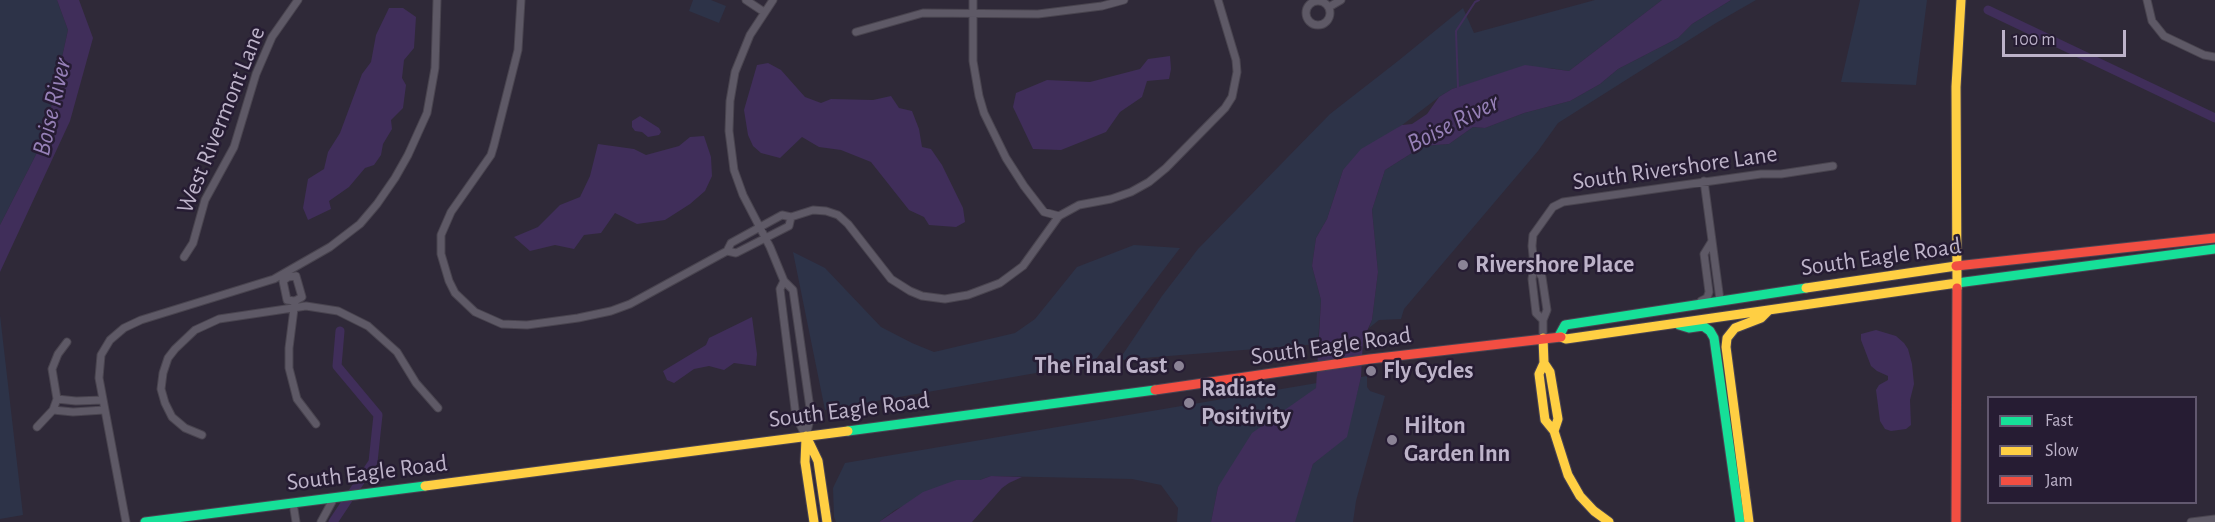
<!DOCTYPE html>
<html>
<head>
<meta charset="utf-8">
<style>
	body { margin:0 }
	#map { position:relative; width:2215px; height:522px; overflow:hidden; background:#2f2938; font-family:"Alegreya Sans",sans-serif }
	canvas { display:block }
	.legend { position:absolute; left:1987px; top:396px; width:210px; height:108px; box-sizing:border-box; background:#261c33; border:2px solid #62586f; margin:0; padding:8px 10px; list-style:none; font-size:18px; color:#bdb3c9 }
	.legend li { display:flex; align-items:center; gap:12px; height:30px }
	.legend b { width:30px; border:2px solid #62586f }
	.scale { position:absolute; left:2002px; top:30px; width:124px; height:27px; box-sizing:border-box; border:3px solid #bdb3c9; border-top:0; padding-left:8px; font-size:18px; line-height:21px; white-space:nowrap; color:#bdb3c9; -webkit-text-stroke:4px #261c33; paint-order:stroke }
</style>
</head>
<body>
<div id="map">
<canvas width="2215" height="522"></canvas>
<ul class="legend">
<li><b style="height:8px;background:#16e098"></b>Fast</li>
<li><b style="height:8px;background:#ffcf43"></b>Slow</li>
<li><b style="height:8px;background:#f24e42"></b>Jam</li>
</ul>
<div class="scale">100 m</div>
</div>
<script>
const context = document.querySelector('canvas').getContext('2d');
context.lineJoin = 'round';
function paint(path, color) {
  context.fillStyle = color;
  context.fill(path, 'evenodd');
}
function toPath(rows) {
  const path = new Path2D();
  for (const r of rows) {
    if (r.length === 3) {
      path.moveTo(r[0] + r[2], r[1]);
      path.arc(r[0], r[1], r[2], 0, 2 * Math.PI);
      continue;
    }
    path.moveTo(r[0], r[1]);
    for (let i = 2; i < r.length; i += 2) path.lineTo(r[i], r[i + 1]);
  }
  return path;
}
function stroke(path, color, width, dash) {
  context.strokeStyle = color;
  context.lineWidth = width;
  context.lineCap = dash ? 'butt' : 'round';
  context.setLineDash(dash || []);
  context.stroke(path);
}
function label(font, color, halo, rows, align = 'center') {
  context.font = font + ' "Alegreya Sans",sans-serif';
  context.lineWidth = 5;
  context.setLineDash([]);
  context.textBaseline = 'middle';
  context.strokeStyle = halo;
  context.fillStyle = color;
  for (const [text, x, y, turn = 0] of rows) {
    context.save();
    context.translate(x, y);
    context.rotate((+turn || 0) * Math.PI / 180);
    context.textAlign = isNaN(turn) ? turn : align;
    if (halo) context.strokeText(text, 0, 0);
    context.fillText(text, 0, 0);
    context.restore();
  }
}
const green = toPath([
	[0,0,57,0,68,30,44,139,0,225],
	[693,0,711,0,726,6,719,23,689,11],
	[1595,0,1662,0,1569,71,1549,68,1485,79,1452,89,1439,97,1343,170,1327,219,1316,238,1312,266,1321,300,1318,344,1119,360,1162,296,1198,249,1330,114,1398,61,1463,8,1474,33],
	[1731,0,1756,0,1716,23,1558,123,1538,151,1404,309,1401,319,1379,320,1369,328,1372,320,1378,272,1372,210,1385,170,1423,146,1449,144,1473,127,1485,128,1524,113,1570,101,1600,84,1618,69,1678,38,1692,24],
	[1860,0,1927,0,1916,85,1841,82],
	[1134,245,1180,248,1093,363,825,410,793,252,825,268,881,327,912,343,934,352,1015,333,1035,319,1077,267],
	[0,315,23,515,0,519],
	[1367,376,1367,387,1370,391,1385,396,1356,501,1353,522,1293,522,1313,464,1336,445,1357,393,1361,377],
	[1317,383,1316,388,1218,487,1211,522,1177,522,1178,508,1161,485,1132,479,991,476,980,480,956,480,895,510,879,522,836,522,834,517,833,488,845,463]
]);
const water = toPath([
	[57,0,79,0,93,38,70,121,0,272,0,225,44,139,68,30],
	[1662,0,1731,0,1692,24,1678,38,1618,69,1600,84,1570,101,1524,113,1485,128,1473,127,1449,144,1423,146,1385,170,1372,210,1378,272,1372,320,1363,340,1361,377,1347,437,1313,464,1295,522,1211,522,1218,487,1252,433,1316,388,1321,300,1312,266,1316,238,1327,219,1343,170,1361,149,1402,125,1412,124,1427,114,1439,97,1452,89,1525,65,1569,71],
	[389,8,403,8,416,17,414,48,404,60,402,78,406,85,403,108,391,120,392,129,383,144,381,155,374,165,365,168,349,187,329,201,331,209,308,220,303,208,308,179,324,169,328,152,340,133,362,74,371,62,376,35],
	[1170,56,1171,69,1169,79,1147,81,1142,97,1120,112,1106,132,1061,150,1033,149,1013,107,1016,93,1047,80,1090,82,1140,69,1148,59],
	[768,63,781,70,805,97,821,103,831,99,873,100,891,96,899,108,912,111,919,129,922,147,931,149,942,165,963,208,965,222,956,227,929,225,924,217,909,210,871,162,841,150,819,147,802,137,780,158,761,153,753,146,748,135,744,110,757,65],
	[640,116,659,128,661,132,659,135,648,137,642,132,635,131,632,127,632,121],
	[704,136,711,157,712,176,705,191,690,204,665,220,637,224,615,213,601,233,584,235,574,249,555,245,530,251,514,237,538,227,560,205,580,197,590,176,598,144,634,149,646,155,679,146,690,137],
	[752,317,757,354,756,366,734,363,724,370,709,366,694,369,674,383,667,380,663,371,706,345,709,338],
	[1876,330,1896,336,1904,343,1908,349,1912,364,1914,384,1910,400,1911,425,1906,429,1891,431,1885,429,1880,421,1876,390,1879,385,1888,380,1888,376,1877,371,1871,366,1861,340,1861,334],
	[991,476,1022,477,1009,483,1002,488,972,522,879,522,923,492,956,480,980,480]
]);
const stream = toPath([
	[1458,88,1456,31,1475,2,1479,0]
]);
const canal = toPath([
	[1988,10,2215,118],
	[333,522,373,462,378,415,337,366,340,331]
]);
const street = toPath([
	[521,0,518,50,494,145,491,155,451,212,441,235,441,254,449,281,455,293,475,312,502,324,527,325,578,318,611,311,630,304,727,251],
	[746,0,764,12],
	[773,0,750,35,735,72,730,101,729,131,734,170,743,195,770,247,784,281,793,290,811,415,806,436],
	[973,0,973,61,979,96,984,113,1006,158,1024,186,1044,212,1059,216],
	[2147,0,2152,21,2164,36,2204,55,2215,57],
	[1318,13,12],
	[1329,7,1341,0],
	[856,32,923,13,1038,14,1102,6,1124,0],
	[1704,181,1720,300],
	[791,217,789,226,736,253,727,251,731,243,782,215,791,217,813,210,826,211,838,215,848,224,891,279,910,291,922,296,945,299,968,295,1000,283,1023,266,1059,216,1079,205,1111,199,1131,192,1149,182,1166,168,1225,108,1232,97,1237,72,1236,60,1218,0],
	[184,257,193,243,205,200,234,147,256,74,272,37,298,0],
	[1534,265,1532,246,1533,235,1553,207,1563,202,1761,174,1781,174,1833,166],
	[296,276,302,297,295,301,287,300,283,281,288,277,296,276],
	[784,281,780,289,796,417,806,436],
	[295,301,289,348,289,368,297,399,316,424],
	[1701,301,1707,298,1709,292,1704,254,1712,241],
	[1543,320,1536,313,1532,279,1534,265,1542,277,1547,310,1543,320,1543,338],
	[57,399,76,401,103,400],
	[53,410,73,412,104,410],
	[37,427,53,410,57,399,52,369,58,354,67,342],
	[202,435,185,428,172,417,165,403,161,389,163,373,168,358,175,349,195,330,219,319,306,306,338,311,368,326,397,352,416,383,438,408],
	[293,503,296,522],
	[126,522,99,378,101,355,110,340,124,328,141,320,274,279,330,247,360,224,377,204,395,178,408,155,427,113,435,68,437,0],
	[321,522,334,498],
	[2191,522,2215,519]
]);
const fast = toPath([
	[1957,283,2215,249],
	[1679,325,1689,328,1703,326,1710,331,1714,338,1740,522],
	[1559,336,1565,325,1806,288],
	[848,431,1155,390],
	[145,522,425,486]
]);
const slow = toPath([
	[1957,283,1956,87,1961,0],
	[1806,288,1956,266],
	[1561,337,1566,339,1957,283,1957,288],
	[1543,338,1544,363],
	[1554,431,1558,419,1550,372,1544,363,1539,374,1545,420,1554,431,1568,475,1580,496,1594,511,1609,522],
	[806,436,818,461,827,522],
	[806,438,805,462,814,522],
	[425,486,848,431],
	[1749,522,1726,347,1727,338,1735,328,1761,318,1769,310]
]);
const jam = toPath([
	[1956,266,2215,238],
	[1155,390,1370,359,1561,337],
	[1956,522,1957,288]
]);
const markers = [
	[1463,265,6,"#8b8396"],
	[1179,366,6,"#8b8396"],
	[1371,371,6,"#8b8396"],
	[1189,403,6,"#8b8396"],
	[1392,440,6,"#8b8396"]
];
const streetNames = [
	["West Rivermont Lane",221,120,-68],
	["South Rivershore Lane",1675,168,-8],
	["South Eagle Road",1881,257,-8],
	["South Eagle Road",1331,346,-8],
	["South Eagle Road",849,410,-7],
	["South Eagle Road",367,473,-7]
];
const poiNames = [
	["Rivershore Place",1475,265],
	["The Final Cast",1167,366,"right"],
	["Fly Cycles",1383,371],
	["Radiate",1201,389],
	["Positivity",1201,417],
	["Hilton",1404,426],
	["Garden Inn",1404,454]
];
const waterNames = [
	["Boise River",52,107,-77],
	["Boise River",1453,123,-27]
];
paint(green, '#2d3348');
paint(water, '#402e5a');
stroke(stream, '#402e5a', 2);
stroke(canal, '#402e5a', 9);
stroke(street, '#49444f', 9);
stroke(fast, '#4a4452', 11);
stroke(slow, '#4a4452', 11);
stroke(jam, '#4a4452', 11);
stroke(street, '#5e5966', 7);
stroke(fast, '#16e098', 9);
stroke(slow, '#ffcf43', 9);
stroke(jam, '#f24e42', 9);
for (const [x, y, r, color] of markers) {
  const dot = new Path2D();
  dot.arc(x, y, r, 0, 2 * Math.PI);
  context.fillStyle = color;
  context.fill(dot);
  stroke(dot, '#261c33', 2);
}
label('24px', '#bdb3c9', '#261c33', streetNames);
label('bold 24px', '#bdb3c9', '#261c33', poiNames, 'left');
label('italic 26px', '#9680b7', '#261c33', waterNames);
</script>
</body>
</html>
